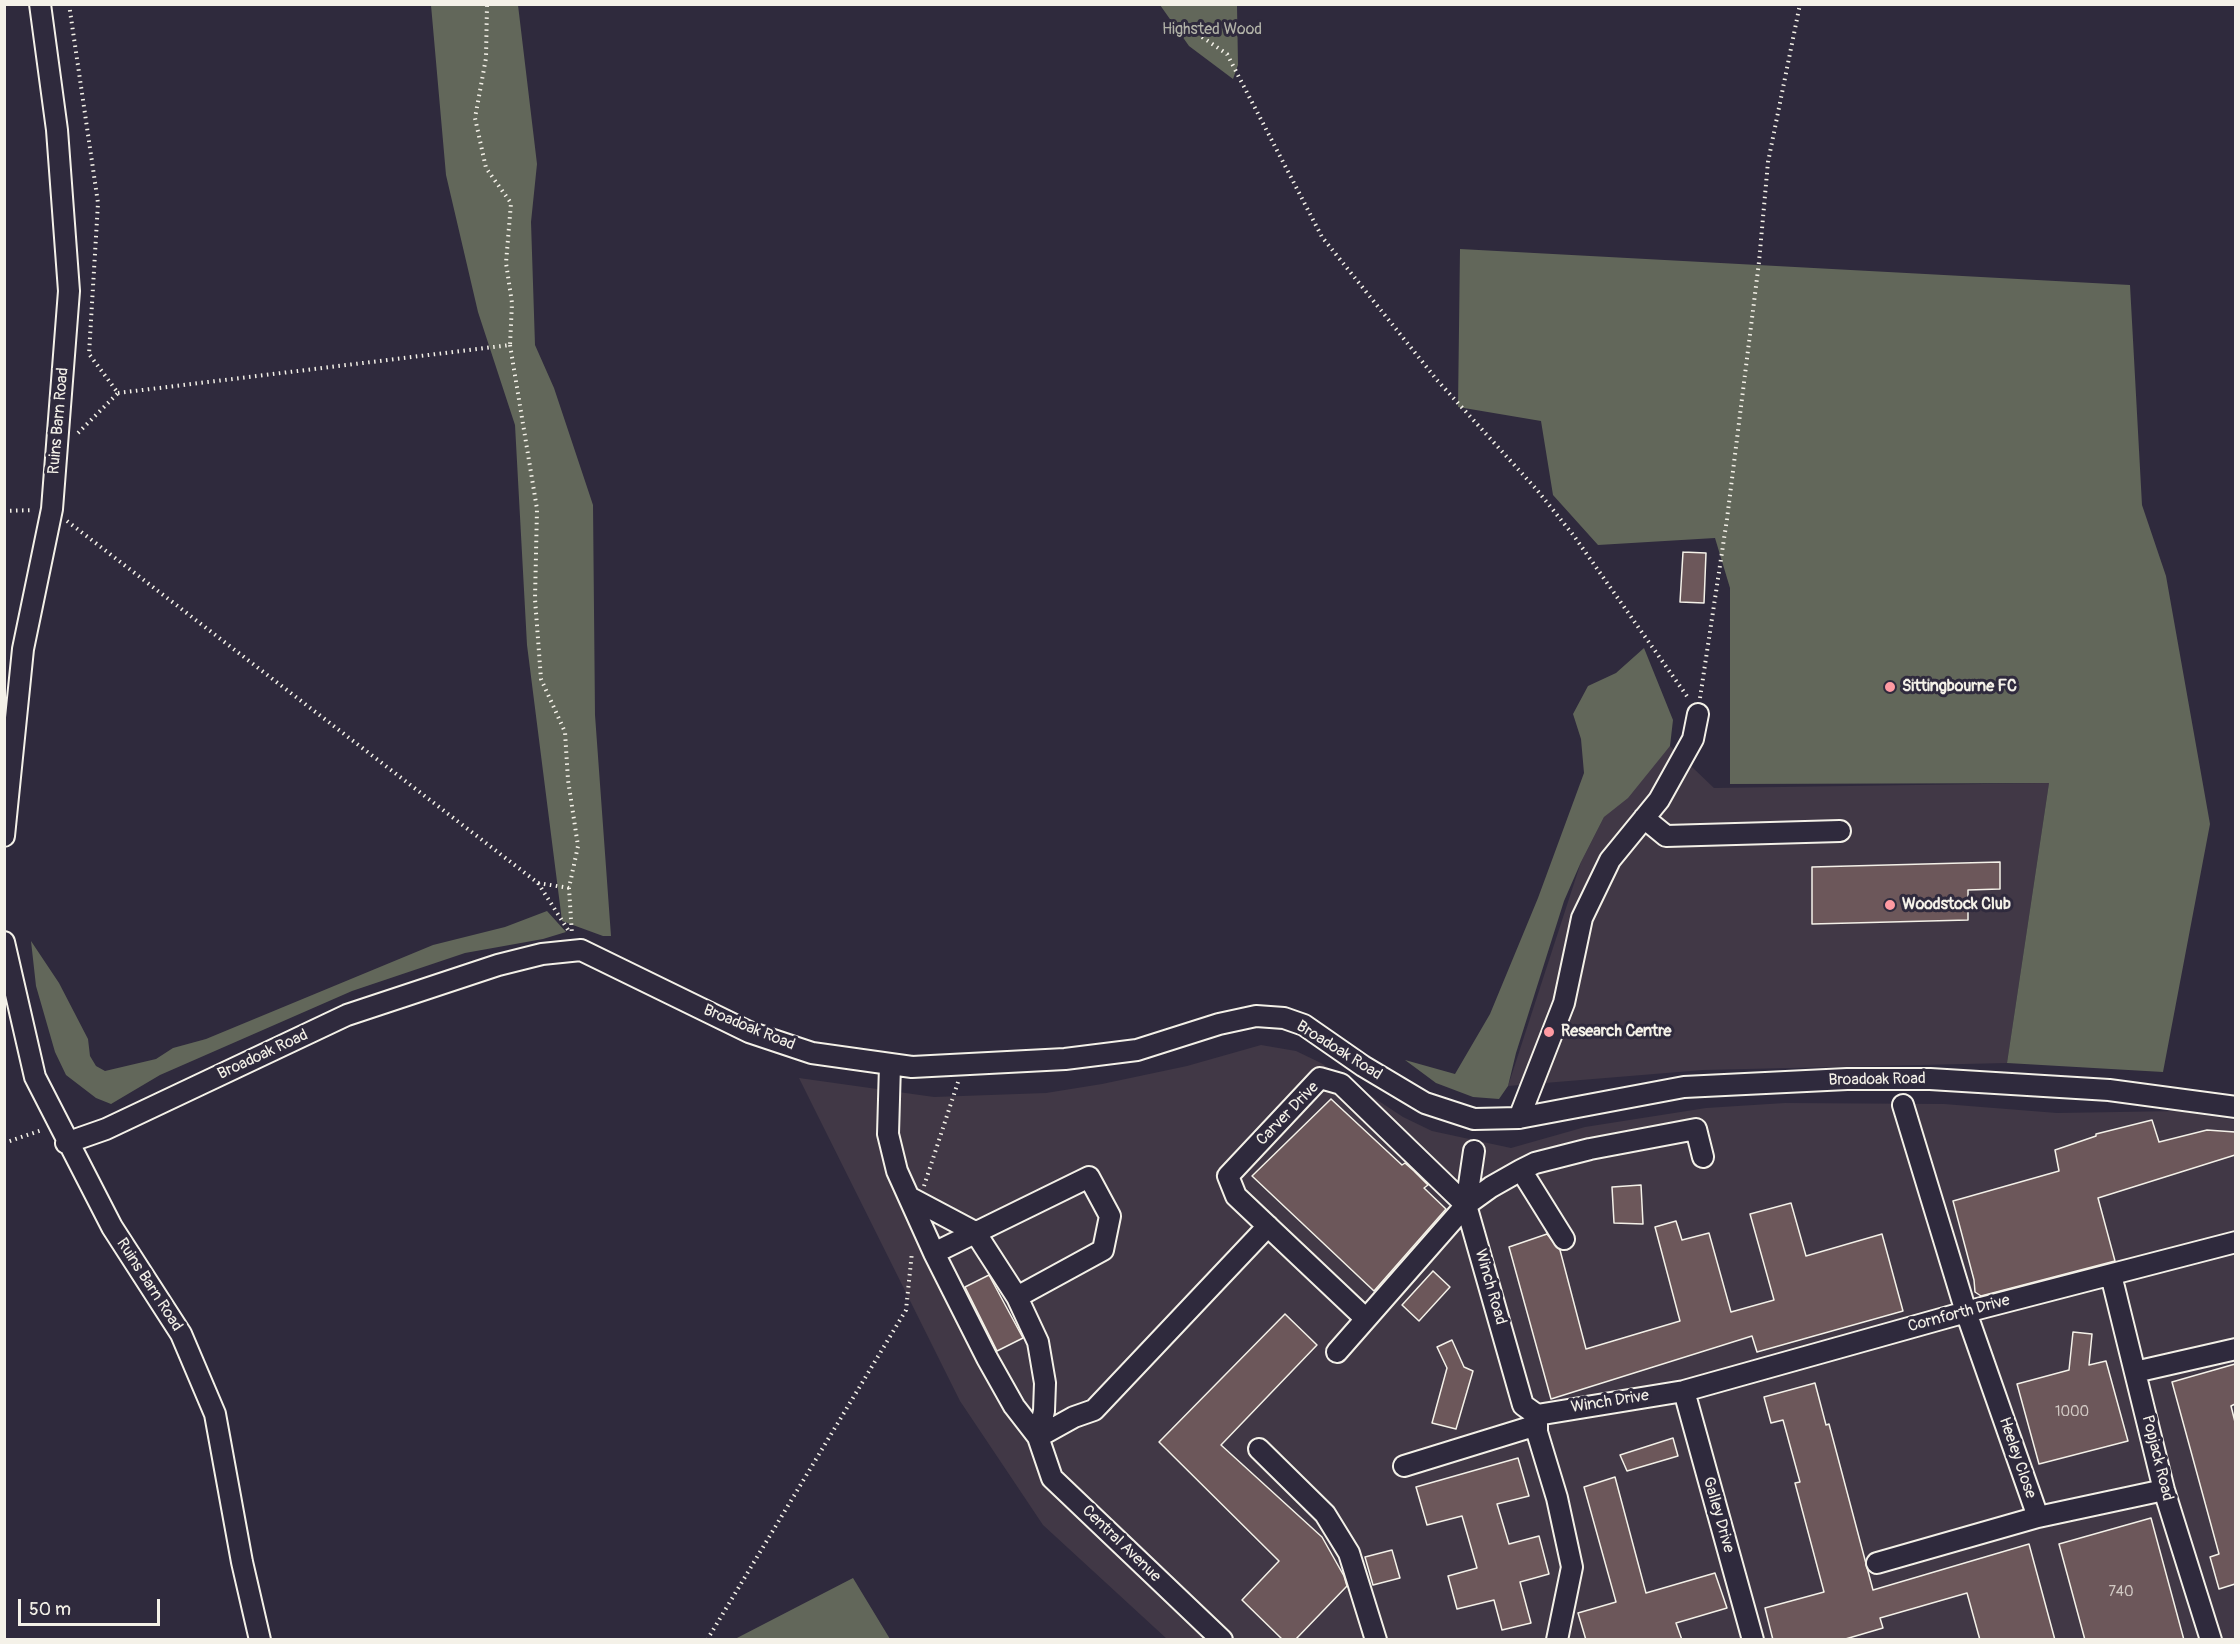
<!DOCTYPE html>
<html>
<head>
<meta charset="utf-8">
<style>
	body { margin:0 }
	#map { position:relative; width:2240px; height:1644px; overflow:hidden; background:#2f2a3d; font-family:Pangolin,sans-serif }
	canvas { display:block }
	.frame { position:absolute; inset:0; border:6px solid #f4f1e8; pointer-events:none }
	.scale { position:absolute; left:18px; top:1599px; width:142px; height:27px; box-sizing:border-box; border:3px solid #f4f1e8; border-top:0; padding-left:8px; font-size:18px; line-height:21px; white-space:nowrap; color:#f4f1e8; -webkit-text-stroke:4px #2f2a3d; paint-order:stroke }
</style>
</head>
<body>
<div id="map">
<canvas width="2240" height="1644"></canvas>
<div class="frame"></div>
<div class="scale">50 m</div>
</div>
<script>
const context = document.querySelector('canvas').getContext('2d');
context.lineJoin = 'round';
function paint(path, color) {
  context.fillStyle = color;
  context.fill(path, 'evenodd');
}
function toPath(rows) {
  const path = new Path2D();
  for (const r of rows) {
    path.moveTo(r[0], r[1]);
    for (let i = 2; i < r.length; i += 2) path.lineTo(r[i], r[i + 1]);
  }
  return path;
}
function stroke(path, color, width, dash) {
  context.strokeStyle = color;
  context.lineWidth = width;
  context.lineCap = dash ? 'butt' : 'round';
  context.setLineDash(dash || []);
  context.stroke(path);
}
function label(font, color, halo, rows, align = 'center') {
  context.font = font + ' Pangolin,sans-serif';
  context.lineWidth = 6;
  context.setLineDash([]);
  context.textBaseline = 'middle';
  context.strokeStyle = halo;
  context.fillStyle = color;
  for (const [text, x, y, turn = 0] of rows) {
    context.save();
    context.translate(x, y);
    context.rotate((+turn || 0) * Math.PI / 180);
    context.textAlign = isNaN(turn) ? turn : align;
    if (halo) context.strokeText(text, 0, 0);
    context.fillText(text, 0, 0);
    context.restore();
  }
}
const built = toPath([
	[1670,746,1714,788,2049,783,2007,1063,1703,1070,1508,1086,1581,862,1604,817],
	[1261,1045,1296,1051,1321,1063,1403,1117,1432,1131,1511,1148,1585,1127,1706,1108,1785,1103,1944,1104,2057,1113,2179,1111,2235,1120,2235,1639,1167,1639,1043,1525,960,1401,799,1078,934,1097,1046,1093,1102,1084,1187,1066]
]);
const green = toPath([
	[431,5,518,5,537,164,531,222,535,345,554,388,593,505,595,715,611,936,603,936,562,921,527,645,515,425,478,312,446,175],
	[1160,5,1237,5,1238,65,1233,79,1189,46],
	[1460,249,2130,285,2142,505,2166,576,2210,824,2163,1072,2007,1063,2049,783,1730,784,1730,588,1715,538,1598,545,1553,495,1541,421,1458,407],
	[1644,648,1673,720,1670,746,1628,798,1604,817,1581,862,1564,901,1516,1053,1508,1086,1499,1099,1473,1097,1436,1083,1405,1060,1455,1074,1490,1014,1538,898,1584,773,1581,739,1573,714,1588,686,1616,673],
	[547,911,566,932,543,939,465,953,352,991,160,1075,111,1104,96,1098,66,1075,55,1052,36,986,31,941,59,983,88,1039,90,1056,96,1066,105,1071,156,1059,173,1048,206,1039,433,945,505,927],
	[853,1578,890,1639,735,1639]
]);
const building = toPath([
	[1683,552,1706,553,1704,603,1680,602,1683,552],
	[2000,862,2000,889,1968,890,1968,920,1812,924,1812,867,2000,862],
	[1331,1099,1402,1165,1405,1163,1414,1171,1428,1185,1424,1188,1446,1209,1374,1291,1252,1176,1331,1099],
	[2152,1120,2159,1142,2207,1130,2235,1132,2235,1155,2098,1198,2115,1261,1981,1296,1975,1292,1974,1280,1953,1201,2059,1171,2055,1150,2096,1136,2096,1134,2152,1120],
	[1641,1185,1643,1224,1614,1223,1612,1187,1641,1185],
	[1791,1203,1806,1256,1882,1234,1903,1311,1757,1352,1752,1336,1551,1399,1509,1247,1547,1234,1560,1250,1586,1349,1680,1321,1655,1227,1676,1221,1682,1240,1709,1233,1731,1312,1774,1300,1750,1214,1791,1203],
	[1433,1271,1450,1287,1419,1321,1402,1305,1433,1271],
	[989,1275,1023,1338,997,1351,965,1287,989,1275],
	[1285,1314,1317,1345,1221,1445,1322,1537,1344,1576,1347,1586,1295,1640,1283,1640,1242,1600,1279,1561,1159,1442,1285,1314],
	[2073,1332,2092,1334,2089,1365,2106,1361,2128,1441,2039,1464,2017,1384,2069,1370,2073,1332],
	[1452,1340,1464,1367,1473,1371,1456,1429,1432,1423,1447,1368,1437,1347,1452,1340],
	[2235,1364,2235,1404,2231,1406,2235,1422,2235,1584,2219,1589,2210,1557,2219,1554,2172,1382,2235,1364],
	[1815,1383,1826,1425,1829,1424,1873,1590,2029,1544,2055,1640,1980,1640,1967,1593,1880,1618,1883,1628,1842,1640,1773,1640,1765,1608,1824,1592,1795,1483,1800,1482,1783,1420,1771,1423,1764,1397,1815,1383],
	[1673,1438,1678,1456,1627,1471,1620,1455,1673,1438],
	[1518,1458,1529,1496,1497,1504,1509,1544,1539,1536,1549,1574,1520,1582,1531,1623,1502,1630,1494,1600,1457,1609,1448,1576,1477,1568,1462,1516,1427,1525,1416,1487,1518,1458],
	[1615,1477,1646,1593,1715,1573,1727,1608,1676,1623,1682,1640,1586,1640,1578,1613,1616,1602,1584,1487,1615,1477],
	[2151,1518,2184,1640,2085,1640,2059,1544,2151,1518],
	[1392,1550,1400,1578,1373,1585,1365,1557,1392,1550]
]);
const path = toPath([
	[69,4,98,203,89,354,118,393,77,434],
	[1202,37,1227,54,1322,237,1437,380,1537,490,1574,536,1689,699],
	[510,345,537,509,535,599,541,679,565,732,568,780,578,846,569,888,572,935],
	[118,393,510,345,512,303,506,263,511,203,486,168,475,118,486,58,487,4],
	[4,511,34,510],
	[67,521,538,883,570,933],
	[1700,698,1727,519,1759,262,1768,162,1800,4],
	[538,883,569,888],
	[4,1143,42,1130],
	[924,1186,958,1082],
	[707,1640,906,1310,912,1252]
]);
const minor = toPath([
	[1644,818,1666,836,1840,831],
	[4,836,23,649,52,509,69,291,57,130,40,4],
	[4,942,35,1077,112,1227,181,1334,215,1414,242,1562,260,1640],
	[890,1065,888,1134,897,1171,934,1253,987,1358,1014,1406,1038,1437,1052,1478,1222,1640],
	[1903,1105,1966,1312,2038,1517,2164,1490],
	[1519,1118,1564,1003,1582,918,1610,860,1659,800,1693,739,1698,714],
	[66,1143,106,1129,347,1015,498,965,542,954,581,950,749,1032,812,1053,912,1067,1065,1059,1137,1050,1219,1024,1256,1016,1284,1018,1304,1025,1363,1066,1425,1103,1474,1119,1519,1118,1684,1087,1847,1079,1930,1079,2109,1090,2236,1107],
	[1474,1151,1466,1205,1523,1405,1537,1415],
	[1521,1170,1564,1239],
	[909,1197,975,1232,1017,1297,1038,1342,1045,1383,1044,1411,1038,1437],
	[934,1253,1089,1177,1110,1216,1103,1250,1017,1297],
	[2111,1275,2164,1490,2211,1640],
	[1366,1319,1236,1196,1228,1176,1320,1078,1341,1084,1466,1205],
	[1337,1352,1466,1205,1491,1187,1521,1170,1535,1163,1590,1149,1696,1129,1703,1157],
	[2135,1372,2236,1349],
	[1684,1391,1753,1640],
	[1537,1415,1684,1391,1966,1312,2236,1242],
	[1537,1415,1537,1432,1557,1498,1572,1567,1557,1640],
	[1038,1437,1074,1417,1094,1410,1268,1226],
	[1259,1449,1325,1514,1349,1553,1376,1640],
	[1404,1466,1537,1425],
	[1877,1563,2038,1517]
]);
const markers = [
	[1890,687,6,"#ff9aa2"],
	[1890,905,6,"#ff9aa2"],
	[1549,1032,6,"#ff9aa2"]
];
const numberNames = [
	["1000",2072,1412],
	["740",2121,1592]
];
const parkNames = [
	["Highsted Wood",1212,30]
];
const streetNames = [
	["Ruins Barn Road",59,421,-85],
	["Broadoak Road",749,1028,22],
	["Broadoak Road",1339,1051,32],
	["Broadoak Road",263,1055,-25],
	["Broadoak Road",1877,1080,-1],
	["Carver Drive",1288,1114,-46],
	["Ruins Barn Road",149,1285,57],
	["Winch Road",1490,1287,74],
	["Cornforth Drive",1959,1314,-15],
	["Winch Drive",1610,1402,-9],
	["Heeley Close",2017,1458,71],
	["Popjack Road",2157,1458,76],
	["Galley Drive",1718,1515,74],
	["Central Avenue",1121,1544,44]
];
const poiNames = [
	["Sittingbourne FC",1902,687],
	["Woodstock Club",1902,905],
	["Research Centre",1561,1032]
];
paint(built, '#413846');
paint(green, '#62675a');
paint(building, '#6c575a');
stroke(building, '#f4f1e8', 1.5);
stroke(minor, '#f4f1e8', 24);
stroke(path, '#f4f1e8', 4, [1.5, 4.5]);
stroke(minor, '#2f2a3d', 20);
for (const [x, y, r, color] of markers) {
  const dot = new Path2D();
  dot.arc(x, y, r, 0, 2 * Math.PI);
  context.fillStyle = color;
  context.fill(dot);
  stroke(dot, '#2f2a3d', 2);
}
label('14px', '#d2cac4', null, numberNames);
label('16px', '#b2b3a8', '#2f2a3d', parkNames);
label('16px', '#f4f1e8', '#2f2a3d', streetNames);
label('bold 16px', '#f4f1e8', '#2f2a3d', poiNames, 'left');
</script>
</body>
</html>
